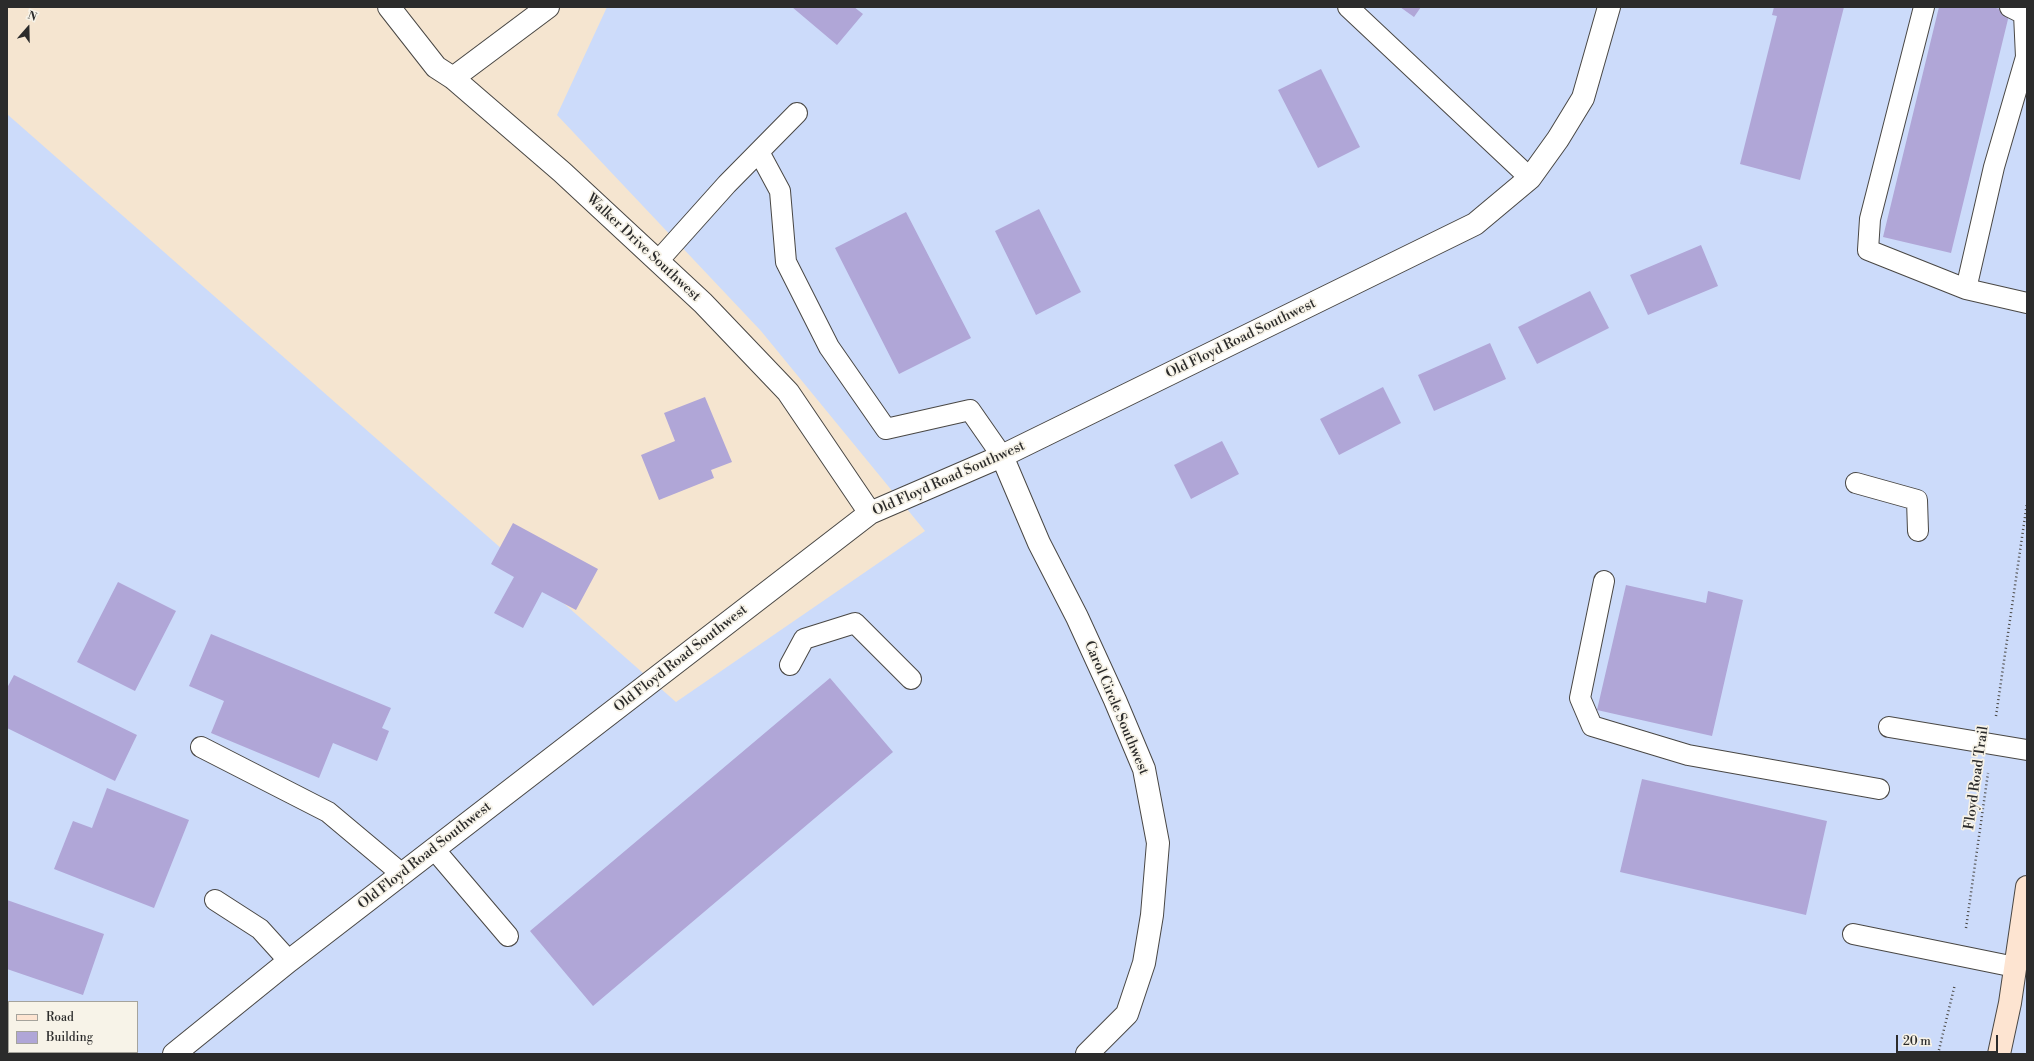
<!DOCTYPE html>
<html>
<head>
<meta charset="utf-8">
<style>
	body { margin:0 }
	#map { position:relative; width:2034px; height:1061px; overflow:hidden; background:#f5e5d0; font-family:"Libre Bodoni",serif }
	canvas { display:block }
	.frame { position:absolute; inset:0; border:8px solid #2b2b2b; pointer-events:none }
	.legend { position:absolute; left:8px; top:1001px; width:130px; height:52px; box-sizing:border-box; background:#f7f3e8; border:1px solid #a5a39c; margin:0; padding:5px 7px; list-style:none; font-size:12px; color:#2b2b2b }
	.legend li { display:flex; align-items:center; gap:8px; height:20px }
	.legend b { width:20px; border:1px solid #a5a39c }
	.north { position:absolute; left:8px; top:8px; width:40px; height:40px; -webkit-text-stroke:3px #f7f3e8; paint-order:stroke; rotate:20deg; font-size:11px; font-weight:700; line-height:16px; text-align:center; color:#2b2b2b }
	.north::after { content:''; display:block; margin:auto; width:14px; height:18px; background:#2b2b2b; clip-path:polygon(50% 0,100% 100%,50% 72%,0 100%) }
	.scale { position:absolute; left:1896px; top:1035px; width:102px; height:18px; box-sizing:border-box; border:2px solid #2b2b2b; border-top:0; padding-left:5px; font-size:12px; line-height:14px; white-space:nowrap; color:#2b2b2b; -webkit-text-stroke:3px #f7f3e8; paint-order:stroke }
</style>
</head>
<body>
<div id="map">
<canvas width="2034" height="1061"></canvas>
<div class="frame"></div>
<ul class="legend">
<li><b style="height:5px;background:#fde4d1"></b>Road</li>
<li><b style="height:11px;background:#b0a6d7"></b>Building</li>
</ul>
<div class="north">N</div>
<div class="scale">20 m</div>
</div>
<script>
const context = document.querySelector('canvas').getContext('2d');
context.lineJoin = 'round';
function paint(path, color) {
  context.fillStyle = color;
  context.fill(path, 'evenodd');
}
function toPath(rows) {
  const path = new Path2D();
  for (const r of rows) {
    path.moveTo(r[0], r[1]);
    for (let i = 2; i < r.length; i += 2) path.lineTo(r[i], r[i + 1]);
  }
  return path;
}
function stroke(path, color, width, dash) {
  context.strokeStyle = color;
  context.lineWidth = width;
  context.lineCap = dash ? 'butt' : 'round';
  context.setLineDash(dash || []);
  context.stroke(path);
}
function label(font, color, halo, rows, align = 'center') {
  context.font = font + ' "Libre Bodoni",serif';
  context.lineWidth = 3.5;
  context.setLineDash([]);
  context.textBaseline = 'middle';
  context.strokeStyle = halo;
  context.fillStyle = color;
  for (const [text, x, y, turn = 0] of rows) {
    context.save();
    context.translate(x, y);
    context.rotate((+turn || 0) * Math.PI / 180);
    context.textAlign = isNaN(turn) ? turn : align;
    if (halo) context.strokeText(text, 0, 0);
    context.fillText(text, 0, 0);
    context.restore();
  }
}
const built = toPath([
	[607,7,2027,7,2027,1054,7,1054,7,114,676,702,925,531,761,331,557,115],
	[9,1002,137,1002,137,1052,9,1052]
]);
const building = toPath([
	[792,7,854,7,863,14,837,45],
	[1400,7,1421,7,1414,17],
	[1774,7,1844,7,1800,180,1740,164,1777,16,1772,15],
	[1939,7,1991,7,2010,11,1951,253,1883,237],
	[1321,69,1360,147,1318,168,1278,90],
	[1039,209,1081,292,1036,315,995,231],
	[906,212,971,338,899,374,835,248],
	[1701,245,1718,286,1648,315,1630,275],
	[1590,291,1609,328,1537,364,1518,327],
	[1490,343,1506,379,1434,411,1418,375],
	[1383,387,1401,423,1339,455,1320,419],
	[705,397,732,462,711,470,714,478,659,500,641,455,675,441,664,413],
	[1222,441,1239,474,1191,499,1174,465],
	[513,523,598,569,576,610,542,592,523,628,494,613,514,577,491,564],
	[118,582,176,611,135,691,77,662],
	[1626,585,1706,603,1708,591,1743,600,1712,736,1597,710],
	[211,634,391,708,382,728,389,731,377,761,333,743,319,778,211,733,224,701,189,686],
	[14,675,137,735,115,781,7,728,7,688],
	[830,678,893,752,593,1006,530,931],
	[1642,779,1827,821,1806,915,1620,872],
	[107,788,189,820,154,908,54,869,73,821,92,828],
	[7,900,104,934,83,995,7,969]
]);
const path = toPath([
	[1996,716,2027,503],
	[1966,928,1988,773],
	[1938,1054,1955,984]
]);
const service = toPath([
	[1348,7,1530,178],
	[1924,7,1870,219,1868,250,1966,289,2027,303],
	[759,152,780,191,786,262,829,347,886,429,970,410,1002,456],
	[658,261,727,184,797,113],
	[1966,289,1994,167,2026,57,2024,14,2010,7],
	[1856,483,1917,500,1918,531],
	[1604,581,1580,698,1592,726,1688,755,1879,789],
	[790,665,804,639,855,623,911,679],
	[1889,727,2027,750],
	[201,747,328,812,402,874],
	[434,849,508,936],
	[215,900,260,929,289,961],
	[1853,934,2015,967]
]);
const minor = toPath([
	[389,7,436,67,453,78,562,172,703,303,788,392,870,513],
	[453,78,548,7],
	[1002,456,1039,543,1077,617,1115,700,1144,769,1158,843,1152,915,1144,963,1127,1014,1087,1054],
	[174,1054,289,961,870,513,1002,456,1475,224,1530,178,1558,139,1583,98,1609,7]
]);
const secondary = toPath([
	[1999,1054,2010,1003,2027,887]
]);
const streetNames = [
	["Walker Drive Southwest",643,248,43],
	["Old Floyd Road Southwest",1241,339,-26],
	["Old Floyd Road Southwest",949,479,-24],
	["Old Floyd Road Southwest",681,659,-38],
	["Carol Circle Southwest",1116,708,67],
	["Floyd Road Trail",1977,778,-82],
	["Old Floyd Road Southwest",425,856,-38]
];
paint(built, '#ccdbfa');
paint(building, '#b0a6d7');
stroke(service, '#494744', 22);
stroke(minor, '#494744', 24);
stroke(secondary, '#494744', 24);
stroke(path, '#494744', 2.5, [1, 3]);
stroke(service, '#fff', 20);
stroke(minor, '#fff', 22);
stroke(secondary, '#fde4d1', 22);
label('14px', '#2b2b2b', '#f7f3e8', streetNames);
</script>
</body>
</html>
